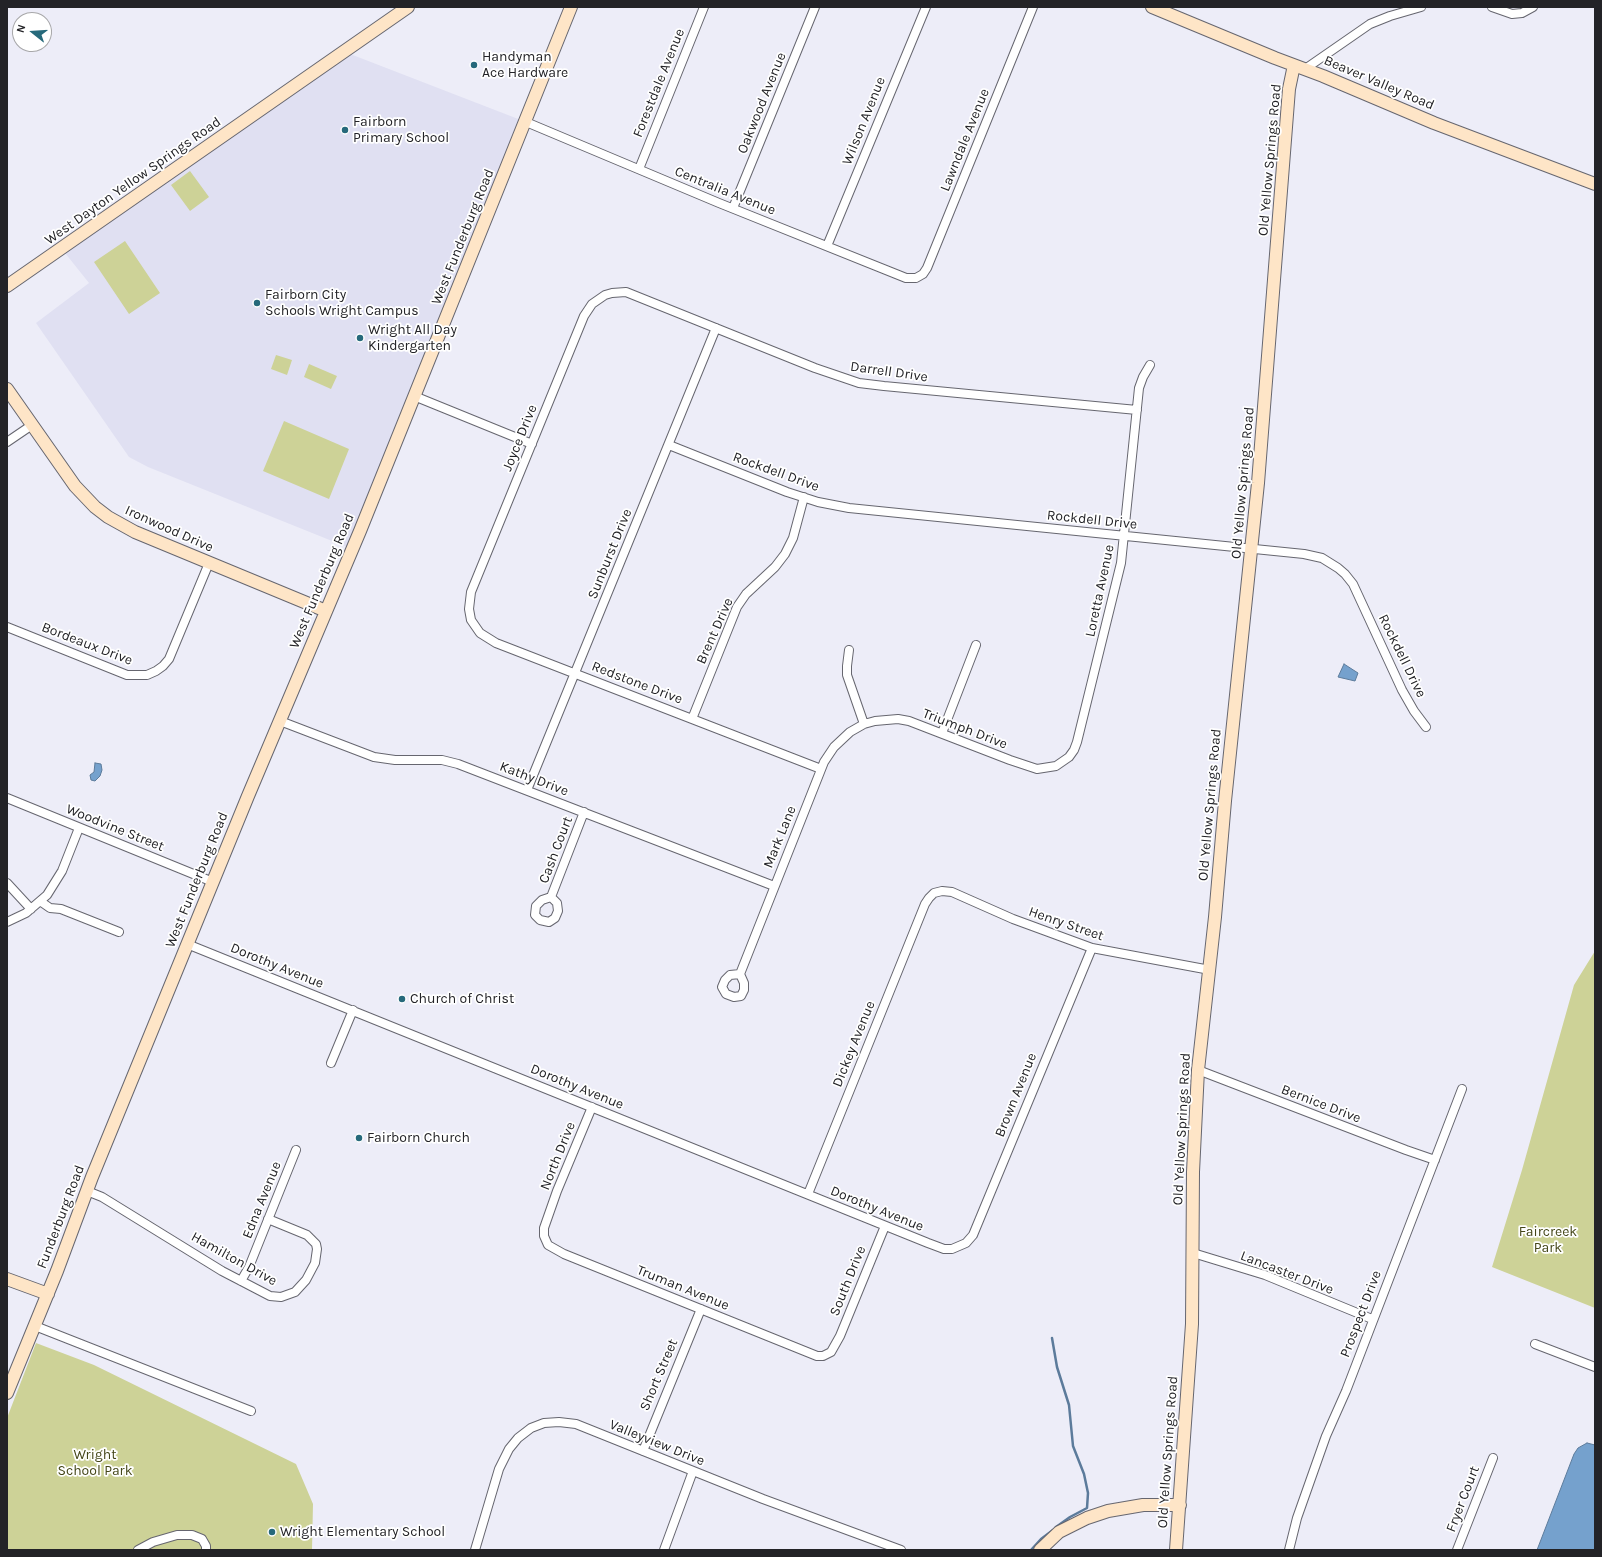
<!DOCTYPE html>
<html>
<head>
<meta charset="utf-8">
<style>
	body { margin:0 }
	#map { position:relative; width:1602px; height:1557px; overflow:hidden; background:#ededf8; font-family:Karla,sans-serif }
	canvas { display:block }
	.frame { position:absolute; inset:0; border:8px solid #232327; pointer-events:none }
	.north { position:absolute; left:12px; top:12px; width:40px; height:40px; box-sizing:border-box; background:#fff; border:1px solid #a7a7a9; border-radius:50%; rotate:287deg; font-size:11px; font-weight:700; line-height:16px; text-align:center; color:#232327 }
	.north::after { content:''; display:block; margin:auto; width:14px; height:18px; background:#26697b; clip-path:polygon(50% 0,100% 100%,50% 72%,0 100%) }
</style>
</head>
<body>
<div id="map">
<canvas width="1602" height="1557"></canvas>
<div class="frame"></div>
<div class="north">N</div>
</div>
<script>
const context = document.querySelector('canvas').getContext('2d');
context.lineJoin = 'round';
function paint(path, color) {
  context.fillStyle = color;
  context.fill(path, 'evenodd');
}
function toPath(rows) {
  const path = new Path2D();
  for (const r of rows) {
    path.moveTo(r[0], r[1]);
    for (let i = 2; i < r.length; i += 2) path.lineTo(r[i], r[i + 1]);
  }
  return path;
}
function stroke(path, color, width, dash) {
  context.strokeStyle = color;
  context.lineWidth = width;
  context.lineCap = dash ? 'butt' : 'round';
  context.setLineDash(dash || []);
  context.stroke(path);
}
function label(font, color, halo, rows, align = 'center') {
  context.font = font + ' Karla,sans-serif';
  context.lineWidth = 3.5;
  context.setLineDash([]);
  context.textBaseline = 'middle';
  context.strokeStyle = halo;
  context.fillStyle = color;
  for (const [text, x, y, turn = 0] of rows) {
    context.save();
    context.translate(x, y);
    context.rotate((+turn || 0) * Math.PI / 180);
    context.textAlign = isNaN(turn) ? turn : align;
    if (halo) context.strokeText(text, 0, 0);
    context.fillText(text, 0, 0);
    context.restore();
  }
}
const built = toPath([
	[345,52,526,122,352,549,148,467,129,457,36,323,89,283,61,248]
]);
const green = toPath([
	[190,171,209,197,190,211,171,185],
	[125,241,160,293,129,314,94,262],
	[276,355,292,360,287,375,271,369],
	[309,364,337,376,331,389,304,377],
	[284,421,349,449,329,499,263,471],
	[1595,951,1595,1308,1492,1267,1522,1170,1574,985],
	[36,1343,94,1365,296,1464,313,1504,312,1550,7,1550,7,1418]
]);
const water = toPath([
	[1344,664,1358,673,1355,681,1338,677,1344,664],
	[95,763,101,764,102,770,100,776,95,781,91,780,90,775,94,772,95,763],
	[1587,1443,1595,1445,1595,1550,1537,1550,1574,1454,1578,1448,1587,1443]
]);
const stream = toPath([
	[1052,1338,1057,1367,1069,1405,1073,1446,1084,1474,1088,1493,1087,1508,1070,1517,1056,1527],
	[1031,1550,1041,1539,1053,1530]
]);
const street = toPath([
	[1492,7,1512,14,1522,13,1533,7],
	[1305,69,1370,24,1390,16,1421,7],
	[526,122,719,203,906,278,916,278,923,274,927,268,1033,7],
	[639,169,704,7],
	[733,208,815,7],
	[827,246,926,7],
	[414,396,532,444],
	[7,442,32,425],
	[669,445,787,492,818,502,849,508,1304,554,1322,558,1338,568,1345,574,1353,584,1402,690,1414,711,1426,727],
	[7,627,127,675,147,675,156,671,163,666,169,659,209,563],
	[849,650,847,666,847,675,864,724],
	[692,719,737,607,746,594,775,567,785,554,793,538,804,497],
	[280,721,374,757,395,760,442,760,458,764,774,886],
	[942,733,976,645],
	[821,769,496,643,480,633,471,620,469,609,471,592,584,316,592,304,605,295,612,293,626,292,815,368,859,383,884,386,1137,410],
	[527,790,716,328],
	[7,798,213,882],
	[7,883,31,909],
	[551,897,557,903,558,911,555,918,549,922,540,920,535,915,536,906,542,900,551,897,584,812],
	[40,901,50,908,61,909,119,932],
	[7,922,26,913,47,895,62,871,79,828],
	[187,944,928,1243,944,1249,952,1249,966,1243,973,1235,1092,948],
	[740,974,744,983,744,990,741,996,734,997,726,994,722,987,725,980,730,975,740,974,824,762,834,747,850,732,864,724,875,721,898,719,909,721,1010,760,1037,769,1056,766,1069,757,1074,750,1077,742,1121,563,1139,388,1143,377,1150,365],
	[331,1063,353,1010],
	[1198,1070,1406,1150,1435,1160],
	[592,1107,557,1191,544,1228,544,1236,548,1245,564,1254,817,1356,823,1356,831,1352,840,1336,885,1226],
	[87,1191,102,1197,222,1271,270,1296,281,1297,295,1292,306,1280,315,1263,317,1249,316,1244,307,1235,268,1219],
	[808,1194,925,904,929,898,934,893,942,891,952,892,1013,919,1092,948,1210,970],
	[1193,1253,1265,1275,1372,1319],
	[241,1281,249,1267,296,1150],
	[35,1326,251,1411],
	[1535,1344,1595,1367],
	[643,1451,701,1309],
	[138,1550,153,1542,177,1535,192,1535,202,1539,206,1546,206,1550],
	[475,1550,499,1469,509,1449,518,1438,531,1428,544,1423,559,1422,576,1424,763,1499,901,1550],
	[664,1550,693,1471],
	[1289,1550,1297,1518,1326,1436,1346,1391,1462,1089],
	[1457,1550,1493,1458]
]);
const secondary = toPath([
	[1152,7,1275,58,1323,76,1434,123,1595,184],
	[7,286,408,7],
	[7,389,75,486,95,507,108,517,135,532,326,611],
	[7,1279,48,1294],
	[7,1393,57,1271,92,1177,248,796,360,531,571,7],
	[1040,1550,1059,1532,1087,1518,1108,1511,1143,1505,1180,1505],
	[1176,1550,1192,1324,1193,1172,1198,1070,1215,917,1225,801,1258,483,1289,89,1294,65]
]);
const markers = [
	[474,65,4,"#26697b"],
	[345,130,4,"#26697b"],
	[257,303,4,"#26697b"],
	[360,338,4,"#26697b"],
	[402,999,4,"#26697b"],
	[359,1138,4,"#26697b"],
	[272,1532,4,"#26697b"]
];
const poiNames = [
	["Handyman",482,57],
	["Ace Hardware",482,73],
	["Fairborn",353,122],
	["Primary School",353,138],
	["Fairborn City",265,295],
	["Schools Wright Campus",265,311],
	["Wright All Day",368,330],
	["Kindergarten",368,346],
	["Church of Christ",410,999],
	["Fairborn Church",367,1138],
	["Wright Elementary School",280,1532]
];
const streetNames = [
	["Forestdale Avenue",659,83,-68],
	["Beaver Valley Road",1379,83,23],
	["Oakwood Avenue",762,103,-68],
	["Wilson Avenue",864,121,-68],
	["Lawndale Avenue",965,140,-68],
	["Old Yellow Springs Road",1270,160,-85],
	["West Dayton Yellow Springs Road",133,181,-35],
	["Centralia Avenue",725,191,22],
	["West Funderburg Road",463,237,-68],
	["Darrell Drive",889,372,8],
	["Joyce Drive",520,438,-68],
	["Rockdell Drive",776,472,20],
	["Old Yellow Springs Road",1243,483,-85],
	["Rockdell Drive",1092,520,6],
	["Ironwood Drive",169,529,24],
	["Sunburst Drive",610,554,-68],
	["West Funderburg Road",322,581,-67],
	["Loretta Avenue",1100,591,-78],
	["Brent Drive",715,631,-66],
	["Bordeaux Drive",87,644,21],
	["Rockdell Drive",1402,656,64],
	["Redstone Drive",637,683,21],
	["Triumph Drive",965,729,21],
	["Kathy Drive",534,779,21],
	["Old Yellow Springs Road",1210,805,-85],
	["Woodvine Street",115,828,22],
	["Mark Lane",780,837,-68],
	["Cash Court",556,850,-69],
	["West Funderburg Road",197,880,-68],
	["Henry Street",1066,924,19],
	["Dorothy Avenue",277,966,22],
	["Dickey Avenue",854,1044,-68],
	["Dorothy Avenue",577,1087,22],
	["Brown Avenue",1016,1095,-68],
	["Bernice Drive",1321,1104,21],
	["Old Yellow Springs Road",1182,1129,-87],
	["North Drive",558,1156,-68],
	["Edna Avenue",262,1200,-68],
	["Dorothy Avenue",877,1209,22],
	["Funderburg Road",61,1217,-69],
	["Hamilton Drive",234,1259,29],
	["Lancaster Drive",1287,1273,21],
	["South Drive",848,1281,-68],
	["Truman Avenue",683,1288,22],
	["Prospect Drive",1361,1314,-69],
	["Short Street",659,1375,-67],
	["Valleyview Drive",657,1443,22],
	["Old Yellow Springs Road",1168,1452,-86],
	["Fryer Court",1463,1499,-69]
];
const parkNames = [
	["Faircreek",1548,1232],
	["Park",1548,1248],
	["Wright",95,1455],
	["School Park",95,1471]
];
paint(built, '#e0e0f2');
paint(green, '#cdd297');
paint(water, '#75a1cd');
stroke(water, '#5c7b9b', 1);
stroke(stream, '#5c7b9b', 2.5);
stroke(street, '#66666f', 10);
stroke(secondary, '#66666f', 14);
stroke(street, '#fff', 8);
stroke(secondary, '#fee5c7', 12);
for (const [x, y, r, color] of markers) {
  const dot = new Path2D();
  dot.arc(x, y, r, 0, 2 * Math.PI);
  context.fillStyle = color;
  context.fill(dot);
  stroke(dot, '#fff', 1.5);
}
label('14px', '#232327', '#fff', poiNames, 'left');
label('14px', '#232327', '#fff', streetNames);
label('14px', '#444618', '#fff', parkNames);
</script>
</body>
</html>
